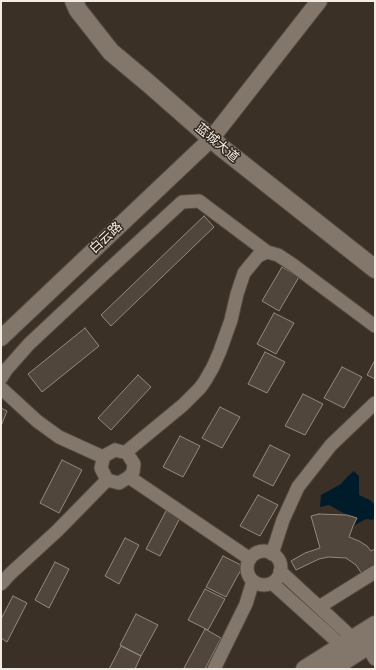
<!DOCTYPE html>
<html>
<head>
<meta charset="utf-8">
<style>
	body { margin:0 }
	#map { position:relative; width:376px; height:670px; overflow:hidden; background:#3a3025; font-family:Karla,sans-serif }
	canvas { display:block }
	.frame { position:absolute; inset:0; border:2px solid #f3ece5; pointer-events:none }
</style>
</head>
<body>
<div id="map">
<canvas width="376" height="670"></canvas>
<div class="frame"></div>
</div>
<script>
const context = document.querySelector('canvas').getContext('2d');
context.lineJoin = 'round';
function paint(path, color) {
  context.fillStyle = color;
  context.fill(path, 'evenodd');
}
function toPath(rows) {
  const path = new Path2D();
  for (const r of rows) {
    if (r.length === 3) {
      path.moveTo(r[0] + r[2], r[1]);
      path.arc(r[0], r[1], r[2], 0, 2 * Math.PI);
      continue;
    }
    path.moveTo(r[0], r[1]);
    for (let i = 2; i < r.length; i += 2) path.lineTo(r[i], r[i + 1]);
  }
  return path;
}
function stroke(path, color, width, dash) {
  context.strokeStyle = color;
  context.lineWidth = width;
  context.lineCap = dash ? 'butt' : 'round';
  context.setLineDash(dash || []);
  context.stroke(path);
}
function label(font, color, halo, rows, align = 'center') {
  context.font = font + ' Karla,"Noto Sans SC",sans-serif';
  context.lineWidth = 3;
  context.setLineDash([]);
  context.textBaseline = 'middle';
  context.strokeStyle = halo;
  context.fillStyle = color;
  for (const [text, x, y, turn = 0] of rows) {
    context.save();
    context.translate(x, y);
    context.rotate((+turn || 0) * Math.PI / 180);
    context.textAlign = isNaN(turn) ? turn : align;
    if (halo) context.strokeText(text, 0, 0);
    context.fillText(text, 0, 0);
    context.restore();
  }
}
const water = toPath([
	[354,471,359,476,359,495,370,500,375,505,375,516,373,520,366,519,353,526,357,518,347,515,329,505,320,507,321,495,341,484,347,477]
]);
const building = toPath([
	[204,216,214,227,111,326,101,315,204,216],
	[282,267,299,277,279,311,262,301,282,267],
	[274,313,294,323,276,354,257,344,274,313],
	[85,328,99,346,42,392,28,374,85,328],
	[265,352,285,362,267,393,248,384,265,352],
	[375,360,375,379,367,375,375,360],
	[342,367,362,377,344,408,324,398,342,367],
	[138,375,151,387,111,430,98,418,138,375],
	[303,394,323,404,305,435,285,426,303,394],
	[220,407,240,417,222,448,202,438,220,407],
	[1,408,7,411,1,426,1,408],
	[180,436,200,446,183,477,163,467,180,436],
	[270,445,290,455,273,486,253,476,270,445],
	[62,460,82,470,59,513,40,503,62,460],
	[258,495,278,505,260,536,240,526,258,495],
	[166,511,180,518,160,556,146,549,166,511],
	[319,514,347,515,357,518,353,526,349,537,359,541,367,546,371,551,375,549,375,566,362,574,356,565,346,558,328,557,319,559,296,570,291,561,305,553,320,548,311,516,319,514],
	[125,538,139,545,119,584,105,576,125,538],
	[223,556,243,566,226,597,206,587,223,556],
	[55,562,69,569,49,608,35,600,55,562],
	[205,589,225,599,208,630,188,620,205,589],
	[13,596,27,603,7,642,1,638,1,619,13,596],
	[136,614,158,625,141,656,120,645,136,614],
	[205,629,221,638,205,669,186,669,184,668,205,629],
	[121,646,141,656,135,669,109,669,121,646]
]);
const minor = toPath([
	[1,378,6,370,29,344,106,272,182,202,199,201,267,252],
	[1,388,37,421,59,437,103,457],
	[115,450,127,453,134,464,133,472,129,477,119,483,107,480,101,468,104,456,115,450],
	[126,452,183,405,200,388,205,381,213,367,220,351,231,320,237,294,244,273,258,256,267,252,278,255,293,265,375,326],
	[129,477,250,559],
	[264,568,17],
	[272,554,283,520,298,487,331,445,375,403],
	[280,571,345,631,358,645],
	[272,583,332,637,347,652],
	[1,584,10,574,57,531,107,480],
	[319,607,375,572],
	[367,646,375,659],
	[214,669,246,604,253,581]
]);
const tertiary = toPath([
	[1,338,211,139,319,1]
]);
const secondary = toPath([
	[74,1,78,10,111,52,148,83,222,148,375,269],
	[305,669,375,625],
	[331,669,375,641]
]);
const streetNames = [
	["蓝城大道",217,143,40],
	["白云路",106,238,-43]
];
paint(water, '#001c2b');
paint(building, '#51463b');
stroke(building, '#95897c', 1);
stroke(minor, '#534b42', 15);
stroke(tertiary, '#534b42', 18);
stroke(secondary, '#534b42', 20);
stroke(minor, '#83776b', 13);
stroke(tertiary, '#83776b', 16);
stroke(secondary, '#83776b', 18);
label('13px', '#f3ece5', '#30261c', streetNames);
</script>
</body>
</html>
